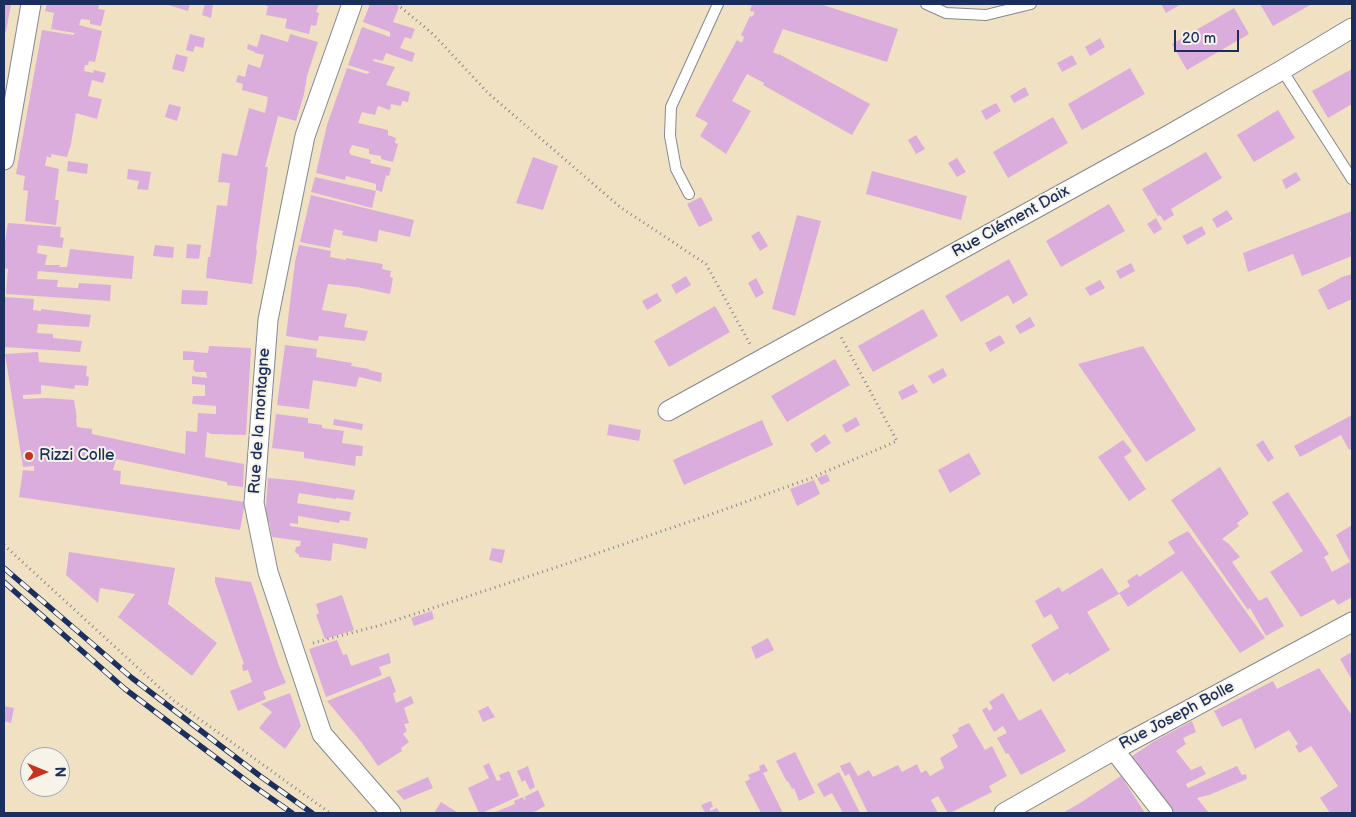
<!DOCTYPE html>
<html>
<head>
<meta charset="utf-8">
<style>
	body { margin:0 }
	#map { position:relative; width:1356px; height:817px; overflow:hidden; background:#f0e1c3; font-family:"Balsamiq Sans",sans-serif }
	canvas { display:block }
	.frame { position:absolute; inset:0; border:5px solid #1b2f5e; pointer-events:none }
	.north { position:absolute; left:20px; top:747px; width:50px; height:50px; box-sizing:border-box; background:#f7f3e8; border:1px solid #9fa5b1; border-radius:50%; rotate:90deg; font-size:14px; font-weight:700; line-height:20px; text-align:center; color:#1b2f5e }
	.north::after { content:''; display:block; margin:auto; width:18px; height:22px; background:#c8321e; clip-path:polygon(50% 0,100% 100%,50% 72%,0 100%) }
	.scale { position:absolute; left:1174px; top:30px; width:65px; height:22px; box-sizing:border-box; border:2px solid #1b2f5e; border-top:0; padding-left:6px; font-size:15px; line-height:18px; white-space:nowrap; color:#1b2f5e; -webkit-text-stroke:4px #f7f3e8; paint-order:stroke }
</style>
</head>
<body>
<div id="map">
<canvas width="1356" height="817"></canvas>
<div class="frame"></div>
<div class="north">N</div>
<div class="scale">20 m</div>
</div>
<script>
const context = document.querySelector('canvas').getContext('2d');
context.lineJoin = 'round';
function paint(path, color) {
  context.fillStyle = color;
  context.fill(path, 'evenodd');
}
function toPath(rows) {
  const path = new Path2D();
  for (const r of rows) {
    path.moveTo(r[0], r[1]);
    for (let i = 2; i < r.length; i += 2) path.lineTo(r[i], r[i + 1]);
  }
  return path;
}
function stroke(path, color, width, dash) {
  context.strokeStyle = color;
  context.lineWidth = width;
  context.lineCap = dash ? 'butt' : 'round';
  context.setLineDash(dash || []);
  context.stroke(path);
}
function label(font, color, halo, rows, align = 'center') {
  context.font = font + ' "Balsamiq Sans",sans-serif';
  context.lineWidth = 4;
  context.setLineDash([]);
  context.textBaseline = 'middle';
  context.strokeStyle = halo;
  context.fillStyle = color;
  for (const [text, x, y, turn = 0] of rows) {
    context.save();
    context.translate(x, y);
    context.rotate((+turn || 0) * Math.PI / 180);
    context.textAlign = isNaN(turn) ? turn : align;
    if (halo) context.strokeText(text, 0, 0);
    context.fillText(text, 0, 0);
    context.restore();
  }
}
const building = toPath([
	[4,4,11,4,6,32,4,31],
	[47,4,99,4,98,9,105,10,101,26,90,24,90,20,81,19,79,25,102,31,95,62,89,61,88,65,85,65,84,71,93,73,94,70,106,73,103,83,92,80,88,96,102,99,97,119,76,113,71,144,67,157,51,154,51,158,47,156,45,166,51,167,59,169,55,200,59,200,56,225,25,221,28,191,23,190,25,176,16,174,42,30,73,35,75,33,51,29,54,13,45,11],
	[165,4,190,4,188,11],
	[205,4,213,4,211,18,202,15],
	[262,4,319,4,316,12,319,13,316,26,311,25,309,34,285,28,287,19,266,15,268,6],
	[370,4,394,4,399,7,393,22,415,29,411,39,405,37,400,48,415,53,412,62,386,53,383,61,374,59,373,61,395,67,386,85,410,92,408,102,402,101,401,106,391,104,390,110,378,106,375,115,362,112,358,123,388,130,388,135,396,138,395,143,398,144,393,162,381,159,381,156,369,154,369,149,352,145,349,152,351,155,371,160,370,163,391,168,389,176,386,175,382,192,376,190,376,184,346,176,345,180,316,173,327,125,347,68,367,74,370,72,348,65,362,27,390,37,390,32,363,22],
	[752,4,820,4,898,29,887,62,783,29,773,52,779,55,779,54,870,104,852,135,763,85,764,83,747,74,732,101,751,111,726,154,700,136,708,123,695,116,737,40,742,43,744,37,741,35,750,16,752,17,755,12,750,11],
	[1161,4,1181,4,1166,13],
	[1260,4,1312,4,1273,26],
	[1234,8,1249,34,1187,70,1172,44],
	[190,34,205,38,203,48,195,46,193,52,186,50],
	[261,34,288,42,290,34,318,42,307,76,304,94,296,121,278,116,265,167,268,167,256,249,257,251,252,284,206,278,208,257,210,257,217,205,227,206,230,183,218,182,222,153,237,156,249,108,265,113,267,103,268,97,242,90,243,84,236,82,238,75,245,77,248,64,260,68,264,55,255,53,255,52,247,49,248,44,257,47],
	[1100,38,1105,47,1090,56,1085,47],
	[176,54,188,57,184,72,172,69],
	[1072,55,1077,64,1062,72,1057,63],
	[1130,68,1145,94,1082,130,1068,104],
	[1352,69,1352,104,1328,118,1312,91],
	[1025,87,1029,95,1014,103,1010,96],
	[996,103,1001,111,986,120,981,111],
	[169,104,181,107,177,121,165,117],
	[1278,110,1295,138,1254,162,1237,135],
	[1053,117,1068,143,1008,178,993,152],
	[916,135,925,149,916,154,908,140],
	[1206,152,1222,178,1171,209,1174,215,1164,221,1160,215,1158,216,1142,189],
	[533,157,558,166,543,210,516,203],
	[957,158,966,172,957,177,948,163],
	[68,161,88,164,87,174,67,171],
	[128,169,151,172,148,190,137,189,139,181,127,179],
	[872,171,967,196,961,220,866,194],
	[1296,172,1301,180,1286,189,1282,180],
	[315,177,376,191,372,208,311,192],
	[311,195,414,220,410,237,379,230,377,242,342,235,343,231,334,229,330,248,300,242],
	[701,197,713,220,699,227,687,204],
	[1109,204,1125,231,1061,267,1046,241],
	[1227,210,1233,219,1217,228,1212,219],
	[1352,211,1352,232,1350,233,1352,239,1352,256,1302,276,1293,254,1248,272,1243,253],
	[797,215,821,221,795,316,772,309],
	[1156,218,1162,229,1154,234,1147,224],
	[8,223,61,227,60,237,64,238,62,248,38,245,37,253,47,255,45,265,60,265,59,267,67,267,70,249,134,256,132,279,38,271,37,279,58,280,57,287,78,288,79,283,111,285,110,301,6,294,8,269,4,268,4,248],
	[1202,226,1206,234,1187,245,1182,236],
	[759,231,768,246,760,251,751,236],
	[187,244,201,245,199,259,186,258],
	[155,245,174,247,173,258,153,256],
	[299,245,331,251,330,257,346,260,346,258,383,264,382,269,391,271,390,277,393,278,390,294,357,287,328,284,322,310,347,314,344,327,368,331,365,341,319,336,318,341,286,336,295,262],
	[1009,259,1028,295,1013,304,1008,295,961,322,945,296],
	[1131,263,1135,271,1120,279,1116,271],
	[1352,274,1352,299,1328,310,1318,290,1342,277],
	[686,276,691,285,676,294,671,285],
	[756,278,764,293,756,298,748,283],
	[1100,280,1105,288,1090,296,1085,288],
	[182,290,208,291,207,305,181,304],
	[657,293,662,301,647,310,642,301],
	[4,297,34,299,33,310,41,311,41,309,91,315,89,327,38,324,37,333,53,334,53,338,82,341,80,352,4,347],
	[715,306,730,332,669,367,654,341],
	[923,309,938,336,873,372,858,346],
	[1030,317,1035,326,1020,334,1015,326],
	[1000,335,1005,343,990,352,985,343],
	[285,345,317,349,316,357,352,363,351,366,369,369,369,370,382,373,381,382,359,377,356,387,313,380,309,409,277,405],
	[209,346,251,348,246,435,211,434,207,432,205,457,244,464,243,487,227,485,227,482,116,459,113,470,121,471,120,484,245,502,240,530,19,497,23,470,34,471,34,466,23,467,5,354,38,352,39,362,87,366,86,376,89,377,88,386,75,385,74,389,41,385,41,394,23,395,23,399,46,398,74,400,77,418,76,418,77,427,92,429,92,434,185,454,186,431,197,432,198,413,216,414,216,406,192,404,193,396,205,396,205,385,192,384,192,376,207,378,206,372,196,372,193,369,194,360,183,360,183,351,208,353],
	[1143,346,1196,430,1146,462,1078,364],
	[835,359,850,385,787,422,771,396],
	[943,368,947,376,933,384,928,376],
	[913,384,918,392,902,400,898,392],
	[276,414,308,418,308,423,322,425,322,428,344,431,342,443,363,446,362,456,356,456,355,466,304,458,304,452,272,448],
	[1352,415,1352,448,1349,450,1341,435,1300,457,1294,446],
	[856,417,860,425,846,433,842,425],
	[334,419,363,424,362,430,333,425],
	[762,420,773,445,684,485,673,460],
	[609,424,641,430,639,441,607,435],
	[825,434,831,443,816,453,810,444],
	[1123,440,1132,451,1124,457,1146,489,1129,501,1098,457],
	[1263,440,1274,458,1268,462,1256,445],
	[969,453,981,474,950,493,938,470],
	[1220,467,1249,514,1237,523,1239,526,1222,539,1229,544,1240,557,1232,562,1259,601,1267,597,1284,626,1266,636,1250,608,1248,610,1171,500],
	[827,474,830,481,821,485,817,478],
	[268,478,300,481,355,490,353,500,336,498,336,499,299,493,297,503,351,512,349,521,340,520,339,523,298,516,298,524,290,523,290,526,368,538,366,549,333,543,331,561,299,557,299,555,295,552,296,547,300,546,301,541,272,537,269,522,265,521],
	[814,480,820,494,797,506,790,489],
	[1288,492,1329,554,1324,557,1332,572,1350,562,1336,535,1352,525,1352,597,1338,605,1334,599,1301,617,1270,572,1303,551,1272,502],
	[1188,531,1265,638,1240,653,1182,571,1128,607,1119,593,1130,586,1127,581,1137,574,1139,577,1175,553,1168,542],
	[492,548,505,550,502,563,489,560],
	[69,552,175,568,168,604,217,643,192,676,118,617,135,594,100,588,98,603,66,575],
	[1102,568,1119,594,1087,612,1110,650,1069,675,1068,672,1053,682,1031,645,1059,628,1051,614,1044,618,1035,601,1059,587,1062,592],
	[215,577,251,582,279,666,286,683,263,692,266,699,238,711,230,691,252,682,248,670,243,671,242,665,244,664,215,582],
	[342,595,354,630,325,639,316,615,319,613,316,604],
	[432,611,434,619,414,626,411,618],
	[768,638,774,650,756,659,751,647],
	[337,640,343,655,347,654,351,666,389,653,391,663,379,667,382,675,326,697,309,649],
	[1352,652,1352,680,1340,659],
	[1319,668,1351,714,1352,713,1352,813,1330,813,1320,798,1338,786,1311,746,1299,753,1295,746,1298,744,1289,730,1255,749,1241,718,1222,727,1214,711,1273,681,1277,689],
	[390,676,395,689,396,692,393,693,396,703,411,696,414,703,404,708,409,723,404,724,407,731,403,734,409,742,401,748,402,751,378,766,362,743,327,701],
	[290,693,301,726,285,749,259,728,272,712,261,704],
	[1003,693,1019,721,1041,709,1066,751,1021,775,1008,753,1006,754,997,738,1007,733,1003,726,994,732,982,710,987,707,989,711,993,708,989,702],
	[4,706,14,708,11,723,4,721],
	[488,706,495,717,483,722,478,711],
	[1192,721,1196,732,1183,738,1186,744,1176,751,1191,770,1201,766,1206,774,1186,784,1188,788,1237,766,1242,775,1246,774,1247,779,1209,795,1197,798,1209,813,1170,813,1131,757,1153,742],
	[969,723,985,750,992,746,1007,776,989,786,992,792,950,813,948,813,938,796,931,800,938,813,868,813,849,774,845,776,840,766,850,762,858,776,869,770,873,777,898,765,902,772,917,764,921,773,926,770,930,776,944,768,940,758,958,747,952,735,959,731,958,728],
	[795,752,815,793,799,801,794,788,792,789,788,781,787,782,776,761],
	[489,763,497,781,501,780,499,775,509,771,519,796,482,813,479,813,468,788,489,778,483,766],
	[764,764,768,771,763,773,783,813,761,813,745,782,750,779,748,775,760,770,759,766],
	[528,766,535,787,530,790,525,780,522,782,517,771],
	[839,772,846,785,860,813,843,813,832,793,824,797,817,784],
	[1121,776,1145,813,1063,813,1080,803],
	[428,777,433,788,404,800,396,791],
	[538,790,545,806,536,811,530,813,493,813,515,804,514,801,523,797,524,800,526,799,524,797],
	[711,801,713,807,710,808,710,811,717,808,720,813,705,813,701,805],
	[441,802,452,809,458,813,434,813]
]);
const path = toPath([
	[397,4,434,35,488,93,620,207,706,264,750,344],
	[4,545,173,700,330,813],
	[313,643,381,625,554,568,712,514,811,478,897,441,841,337]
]);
const lane = toPath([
	[926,4,946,13,986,15,1031,4],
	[1282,70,1352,179],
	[689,194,676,169,670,136,671,107,718,4]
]);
const street = toPath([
	[352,4,305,136,268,320,254,503,268,572,322,734,391,813],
	[4,160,31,4],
	[668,411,1167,136,1282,70,1352,28],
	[1114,750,1163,813],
	[1004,813,1114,750,1352,622]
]);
const rail = toPath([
	[4,568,132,678,260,776,312,813],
	[4,582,125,689,252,785,292,813]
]);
const markers = [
	[29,456,5,"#c8321e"]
];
const streetNames = [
	["Rue Clément Daix",1011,222,-29],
	["Rue de la montagne",260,421,-86],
	["Rue Joseph Bolle",1177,716,-28]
];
const poiNames = [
	["Rizzi Colle",39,456]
];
paint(building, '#dbaddc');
stroke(lane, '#868890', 12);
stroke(street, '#868890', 21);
stroke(path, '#868890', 3, [1, 4]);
stroke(lane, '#fff', 10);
stroke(street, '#fff', 19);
stroke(rail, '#1b2f5e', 5.5);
stroke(rail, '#f7f3e8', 4, [11]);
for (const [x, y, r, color] of markers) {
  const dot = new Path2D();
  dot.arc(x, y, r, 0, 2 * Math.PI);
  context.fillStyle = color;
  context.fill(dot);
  stroke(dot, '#f7f3e8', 2);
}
label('16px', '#1b2f5e', '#f7f3e8', streetNames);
label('16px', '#1b2f5e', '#f7f3e8', poiNames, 'left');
</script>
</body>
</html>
